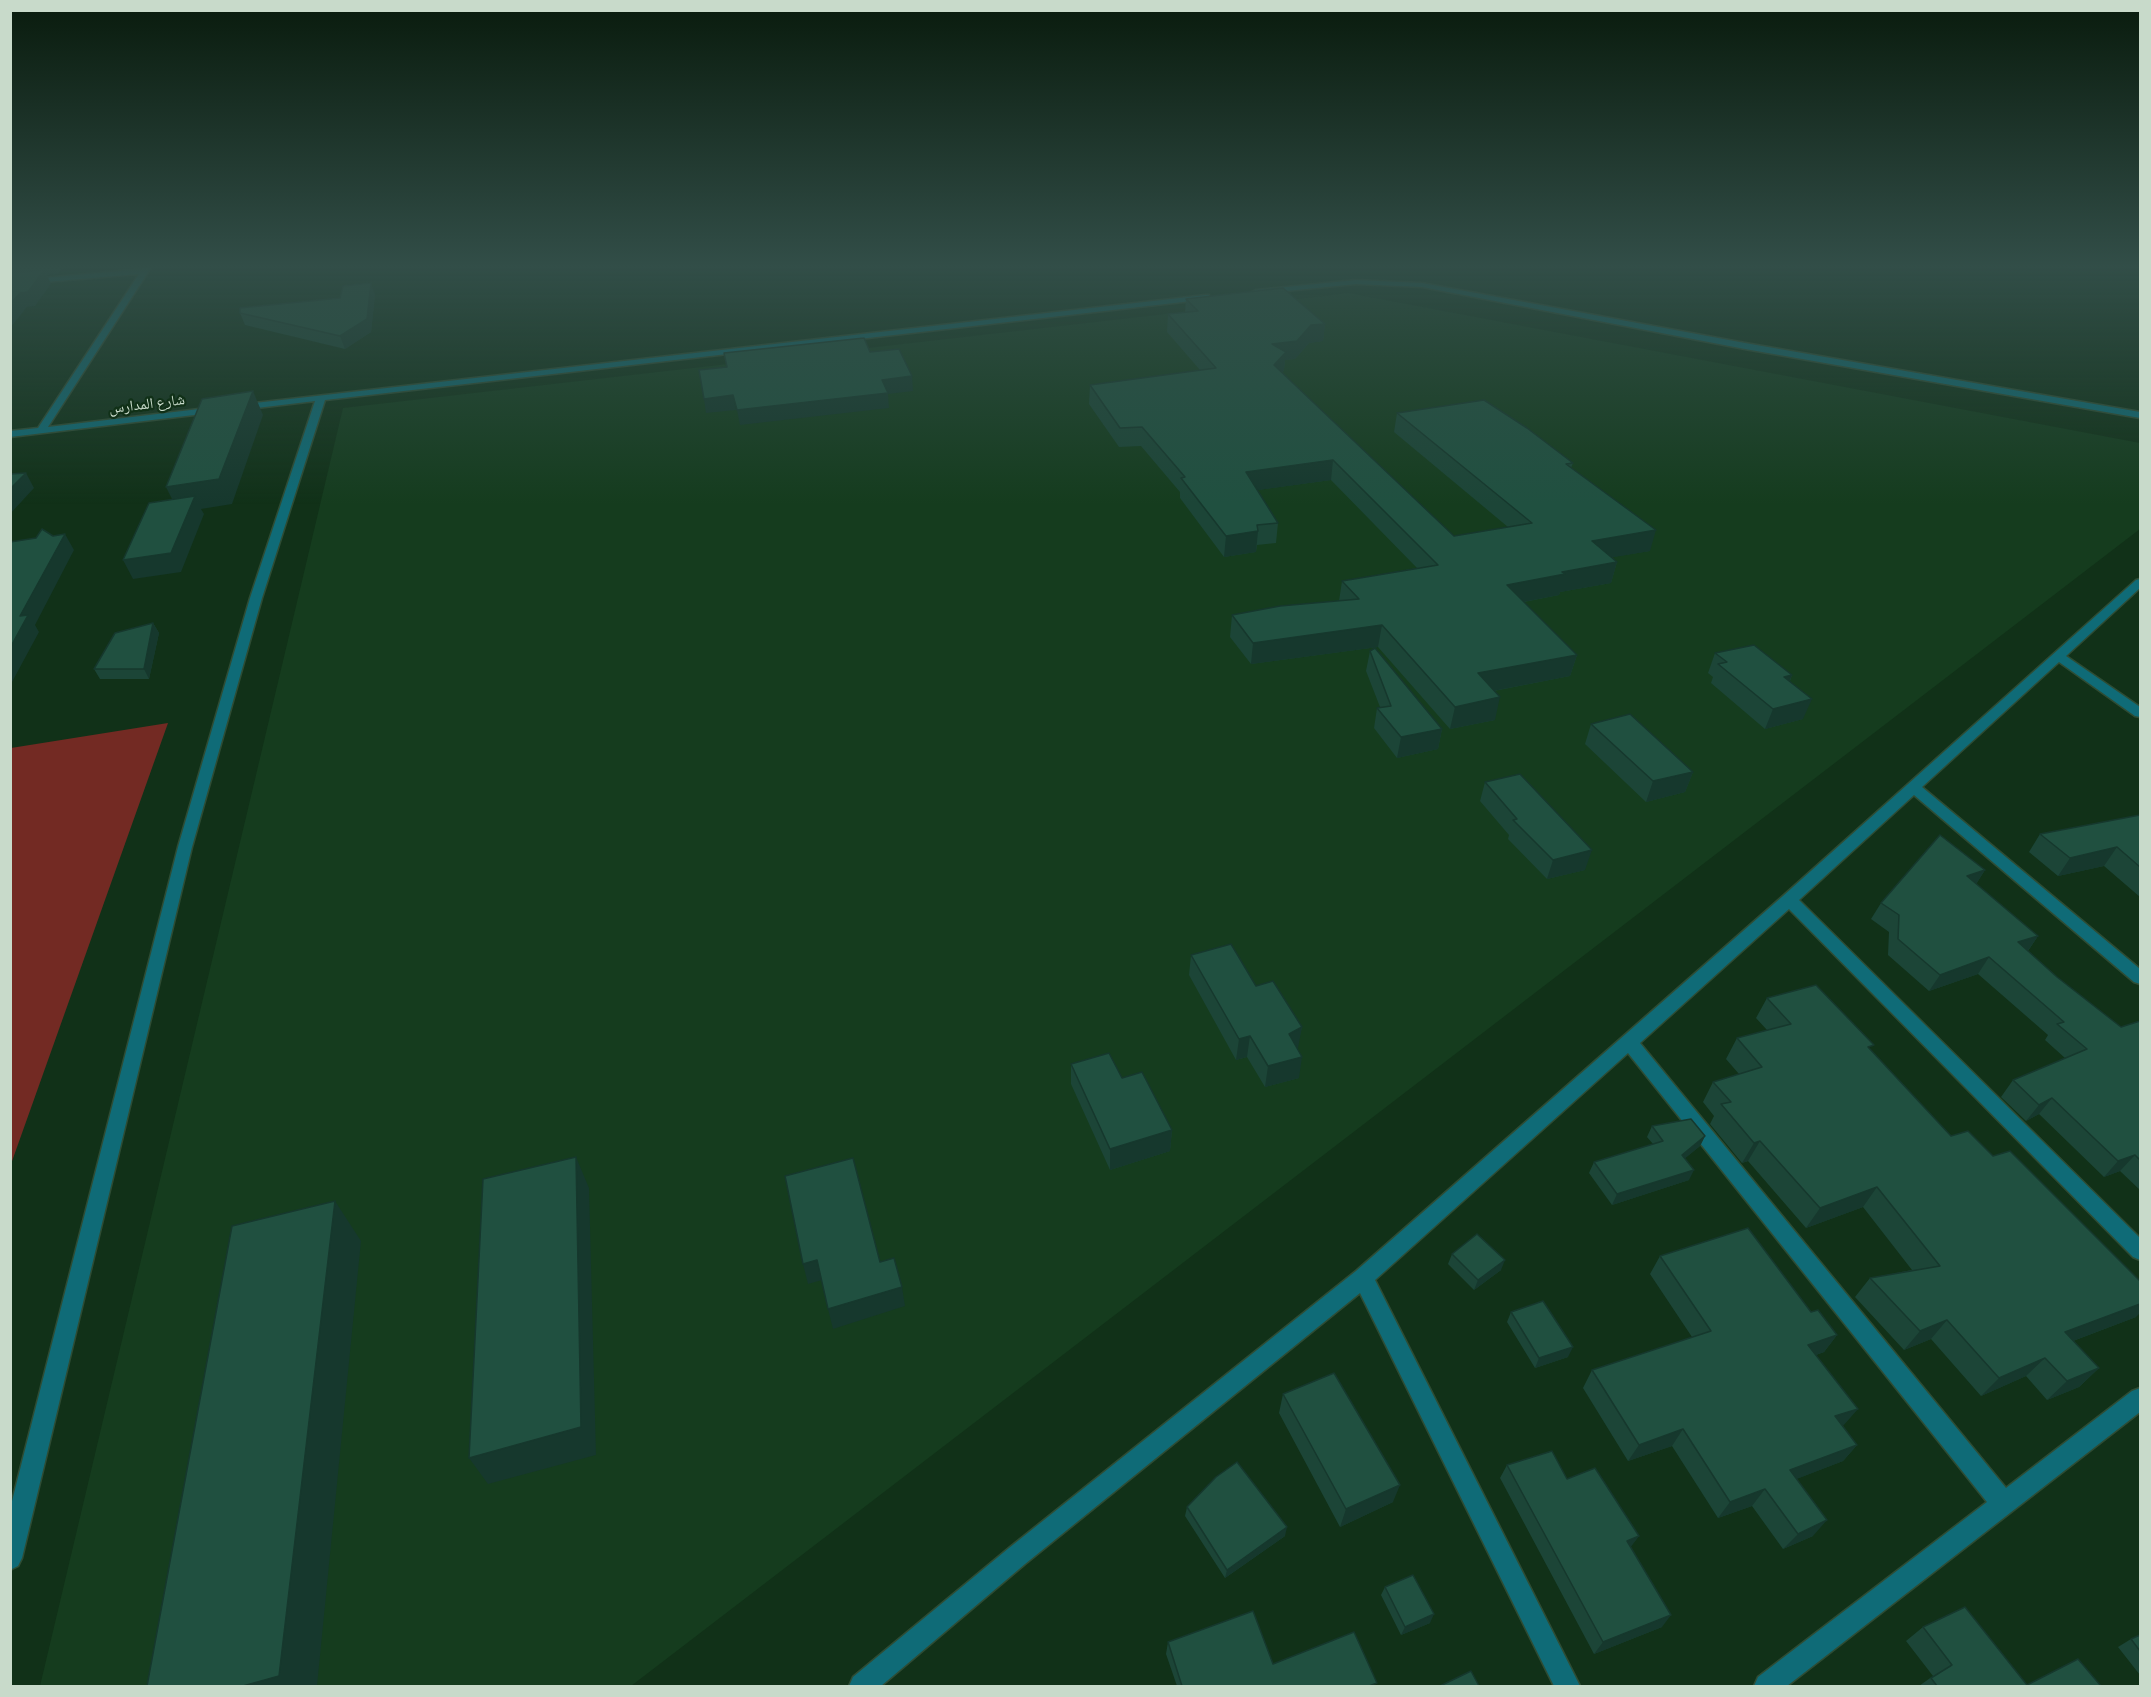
<!DOCTYPE html>
<html>
<head>
<meta charset="utf-8">
<style>
	body { margin:0 }
	#map { position:relative; width:2151px; height:1697px; overflow:hidden; background:#113118; font-family:"Titillium Web",sans-serif }
	canvas { display:block }
	.frame { position:absolute; inset:0; border:12px solid #c8daca; pointer-events:none }
</style>
</head>
<body>
<div id="map">
<canvas width="2151" height="1697"></canvas>
<div class="frame"></div>
</div>
<script>
const context = document.querySelector('canvas').getContext('2d');
context.lineJoin = 'round';
function paint(path, color) {
  context.fillStyle = color;
  context.fill(path, 'evenodd');
}
function toPath(rows) {
  const path = new Path2D();
  for (const r of rows) {
    path.moveTo(r[0], r[1]);
    for (let i = 2; i < r.length; i += 2) path.lineTo(r[i], r[i + 1]);
  }
  return path;
}
function stroke(path, color, width, dash) {
  context.strokeStyle = color;
  context.lineWidth = width;
  context.lineCap = dash ? 'butt' : 'round';
  context.setLineDash(dash || []);
  context.stroke(path);
}
function label(font, color, halo, rows, align = 'center') {
  context.font = font + ' "Titillium Web","Noto Naskh Arabic",sans-serif';
  context.lineWidth = 4.5;
  context.setLineDash([]);
  context.textBaseline = 'middle';
  context.strokeStyle = halo;
  context.fillStyle = color;
  for (const [text, x, y, turn = 0] of rows) {
    context.save();
    context.translate(x, y);
    context.rotate((+turn || 0) * Math.PI / 180);
    context.textAlign = isNaN(turn) ? turn : align;
    if (halo) context.strokeText(text, 0, 0);
    context.fillText(text, 0, 0);
    context.restore();
  }
}
const built = toPath([
	[1349,293,2140,443,2140,529,631,1686,40,1686,343,408]
]);
const green = toPath([
	[168,723,11,1164,11,748]
]);
const minor = toPath([
	[144,266,152,266,48,427,216,407,219,408,219,412,10,437,10,431,38,428,139,274,10,285,10,281,142,269,144,266],
	[1356,280,1422,283,1745,343,2140,412,2140,418,1745,349,1422,287,1356,284,1256,294,1252,292,1256,290,1356,280],
	[1206,295,1209,295,1209,299,325,400,262,598,192,847,22,1558,18,1566,10,1570,10,1509,178,847,250,598,315,401,240,410,235,407,237,405,1206,295],
	[2140,579,2140,588,2066,656,2140,707,2140,717,2135,716,2059,662,1922,787,2140,969,2140,984,2134,982,1914,795,1799,900,2140,1238,2140,1260,2133,1257,1789,909,1640,1043,2006,1488,2132,1391,2140,1388,2140,1412,1787,1686,1754,1686,1758,1677,1987,1502,1628,1053,1375,1280,1580,1686,1554,1686,1360,1293,1025,1564,881,1686,849,1686,853,1677,1009,1548,1356,1271,1783,896,2136,580,2140,579]
]);
const wall = toPath([
	[375,295,371,332,345,349,245,325,240,313],
	[1186,299,1325,324,1323,341,1309,343,1295,359,1285,360,1284,370,1282,373,1454,536,1508,527,1394,432,1397,413,1573,463,1571,468,1650,551,1612,557,1617,562,1611,583,1560,592,1559,595,1524,602,1577,655,1570,676,1494,691,1495,720,1450,729,1378,647,1251,664,1230,637,1232,615,1339,601,1342,581,1417,568,1331,480,1257,490,1278,523,1276,543,1257,545,1256,552,1224,557,1180,498,1180,492,1141,446,1119,447,1089,404,1090,385,1200,370,1167,332,1168,314,1185,312],
	[153,623,159,633,149,679,100,679,94,669],
	[1370,651,1442,729,1438,749,1397,758,1374,728,1377,708,1380,707,1366,671],
	[1715,653,1792,675,1790,681,1803,719,1765,729,1711,683,1713,677,1708,673],
	[1591,724,1693,772,1685,792,1646,802,1585,744],
	[1485,782,1585,870,1547,879,1508,839,1509,835,1480,801],
	[2140,815,2140,897,2104,866,2058,876,2029,852,2040,834],
	[1985,870,1976,884,2038,936,2028,951,2057,977,2121,1027,2140,1021,2140,1190,2120,1171,2104,1177,2039,1114,2026,1121,2001,1097,2013,1080,2065,1058,2045,1040,2048,1035,1978,974,1929,991,1888,955,1889,932,1871,919,1881,903],
	[1191,955,1256,986,1302,1027,1297,1048,1299,1078,1265,1087,1247,1057,1236,1060,1189,975],
	[1767,998,1871,1050,1951,1136,2136,1317,2073,1341,2099,1368,2079,1387,2047,1400,2026,1376,1981,1396,1931,1339,1904,1350,1855,1297,1870,1278,1912,1270,1863,1207,1806,1228,1748,1161,1742,1163,1710,1124,1714,1116,1703,1102,1713,1082,1739,1074,1726,1059,1737,1038,1767,1030,1756,1018],
	[1071,1064,1122,1078,1172,1130,1170,1151,1110,1170,1071,1084],
	[1652,1126,1705,1136,1700,1146,1685,1158,1689,1180,1612,1205,1589,1173,1594,1162,1653,1144,1647,1137],
	[1452,1254,1501,1270,1474,1290,1448,1264],
	[1660,1256,1811,1312,1837,1335,1824,1352,1816,1355,1843,1426,1857,1445,1843,1461,1796,1479,1813,1536,1783,1549,1752,1506,1718,1518,1672,1446,1628,1461,1583,1388,1592,1370,1692,1337,1650,1274],
	[1511,1312,1568,1357,1535,1368,1507,1322],
	[1283,1394,1393,1502,1340,1527,1279,1413],
	[1507,1465,1567,1479,1639,1536,1630,1547,1662,1627,1594,1654,1500,1478],
	[1187,1507,1285,1536,1225,1578,1185,1516],
	[1385,1587,1430,1623,1401,1635,1381,1595],
	[1923,1627,2027,1685,2101,1686,1919,1686,1933,1676,1906,1641],
	[2140,1635,2140,1675,2118,1647,2131,1639],
	[1168,1642,1273,1664,1375,1686,1177,1686,1166,1654]
]);
const shadedWall = toPath([
	[10,266,65,266,58,274,47,275,51,284,35,306,27,307,10,328,10,304,20,293,10,279],
	[371,283,375,295,371,332,345,349,340,336],
	[1325,324,1323,341,1309,343,1295,359,1285,360,1284,370,1273,383,1272,344,1311,325],
	[912,376,913,391,888,394,889,408,740,425,737,410,882,380],
	[253,391,263,415,232,504,201,509,204,514,181,572,133,579,123,560,179,513,166,487],
	[733,395,736,410,706,413,704,399],
	[1333,460,1331,480,1244,492,1246,472],
	[26,473,34,488,10,514,10,489],
	[1656,530,1650,551,1586,562,1592,541],
	[1258,531,1256,552,1224,557,1226,536],
	[65,534,74,550,35,625,39,632,12,682,10,682,10,648,20,616],
	[1617,562,1611,583,1560,592,1559,595,1502,606,1507,585,1562,572],
	[153,623,159,633,149,679,144,669],
	[1382,625,1378,647,1251,664,1253,643],
	[1577,655,1570,676,1472,695,1478,673],
	[1792,675,1784,694,1784,677],
	[1500,697,1495,720,1450,729,1455,707],
	[1812,699,1803,719,1765,729,1773,709],
	[1442,729,1438,749,1397,758,1401,737],
	[1693,772,1685,792,1646,802,1653,781],
	[2117,847,2104,866,2058,876,2070,858],
	[1592,850,1585,870,1547,879,1553,860],
	[1985,870,1975,886,1967,876],
	[2038,936,2027,952,2018,942],
	[1989,957,1978,974,1929,991,1940,975],
	[1302,1027,1298,1048,1286,1055,1289,1034],
	[1250,1036,1247,1057,1236,1060,1239,1039],
	[1302,1057,1299,1078,1265,1087,1268,1066],
	[2052,1098,2039,1114,2026,1121,2039,1105],
	[1172,1130,1170,1151,1110,1170,1110,1149],
	[1705,1136,1700,1146,1677,1165,1682,1155],
	[1760,1141,1748,1161,1742,1163,1754,1143],
	[2135,1155,2120,1171,2104,1177,2118,1161],
	[576,1157,589,1188,596,1455,488,1484,469,1458],
	[1694,1170,1689,1180,1612,1205,1617,1194],
	[1877,1187,1863,1207,1806,1228,1820,1208],
	[335,1201,361,1241,317,1686,243,1686],
	[817,1260,822,1280,808,1284,803,1264],
	[1505,1260,1501,1270,1474,1290,1478,1280],
	[902,1287,905,1306,833,1329,828,1309],
	[2140,1304,2140,1313,2136,1317,2046,1351,2065,1332],
	[1947,1320,1931,1339,1904,1350,1920,1331],
	[1837,1335,1824,1352,1795,1362,1808,1345],
	[1573,1347,1568,1357,1535,1368,1539,1358],
	[2045,1358,2026,1376,1981,1396,1999,1378],
	[2099,1368,2079,1387,2047,1400,2067,1381],
	[1858,1409,1843,1426,1835,1416],
	[1683,1429,1672,1446,1628,1461,1639,1445],
	[1857,1445,1843,1461,1776,1487,1790,1470],
	[1400,1485,1393,1502,1340,1527,1346,1509],
	[1765,1489,1752,1506,1718,1518,1730,1502],
	[1827,1520,1813,1536,1783,1549,1798,1534],
	[1287,1527,1285,1536,1225,1578,1227,1570],
	[1639,1536,1630,1548,1627,1541],
	[1434,1614,1430,1623,1401,1635,1405,1627],
	[1671,1615,1662,1627,1594,1654,1603,1642]
]);
const building = toPath([
	[44,270,28,292,20,293,10,304,10,273,44,270],
	[371,283,367,319,340,336,240,313,240,308,340,298,343,286,371,283],
	[1283,288,1325,324,1311,325,1297,341,1272,344,1286,352,1274,365,1454,536,1532,523,1397,413,1484,400,1527,428,1573,463,1566,464,1656,530,1592,541,1617,562,1562,572,1565,574,1507,585,1577,655,1478,673,1500,697,1455,707,1382,625,1253,643,1232,615,1280,606,1359,599,1342,581,1438,565,1333,460,1246,472,1278,523,1257,525,1258,531,1226,536,1181,478,1185,477,1142,427,1120,428,1090,385,1216,368,1168,314,1198,311,1186,299,1283,288],
	[864,338,870,352,899,349,912,376,882,380,888,393,737,410,733,395,704,399,699,370,727,367,724,353,864,338],
	[253,391,219,479,166,487,202,399,253,391],
	[26,473,10,489,10,474,26,473],
	[195,496,171,553,123,560,149,503,195,496],
	[42,529,53,536,65,534,20,616,28,615,10,648,10,542,36,538,42,529],
	[153,623,144,669,94,669,115,633,153,623],
	[1754,645,1792,675,1784,677,1812,699,1773,709,1718,664,1727,662,1715,653,1754,645],
	[1375,648,1442,729,1401,737,1377,708,1391,706,1370,651,1375,648],
	[1630,714,1693,772,1653,781,1591,724,1630,714],
	[1520,774,1592,850,1553,860,1513,820,1517,819,1485,782,1520,774],
	[2140,815,2140,867,2117,847,2070,858,2040,834,2140,815],
	[1940,835,1985,870,1967,876,2038,936,2018,942,2057,977,2121,1027,2140,1021,2140,1160,2135,1155,2118,1161,2052,1098,2039,1105,2013,1080,2087,1049,2057,1024,2064,1022,1989,957,1940,975,1898,939,1899,915,1881,903,1940,835],
	[1231,944,1256,986,1273,981,1302,1027,1289,1034,1302,1057,1268,1066,1250,1036,1239,1039,1191,955,1231,944],
	[1816,985,1874,1045,1868,1047,1951,1136,1968,1131,1993,1156,2010,1151,2140,1281,2140,1304,2065,1332,2099,1368,2067,1381,2045,1358,1999,1378,1947,1320,1920,1331,1870,1278,1940,1266,1877,1187,1820,1208,1760,1141,1754,1143,1721,1104,1731,1102,1713,1082,1762,1067,1737,1038,1791,1024,1767,998,1816,985],
	[1109,1053,1122,1078,1142,1072,1172,1130,1110,1149,1071,1064,1109,1053],
	[1691,1119,1705,1136,1682,1155,1694,1170,1617,1194,1594,1162,1663,1141,1652,1126,1691,1119],
	[576,1157,581,1427,469,1458,483,1179,576,1157],
	[853,1158,880,1262,894,1258,902,1287,828,1309,817,1260,803,1264,785,1176,853,1158],
	[335,1201,279,1676,243,1686,147,1686,232,1226,335,1201],
	[1748,1228,1811,1312,1818,1310,1837,1335,1808,1345,1858,1409,1835,1416,1857,1445,1790,1470,1827,1520,1798,1534,1765,1489,1730,1502,1683,1429,1639,1445,1592,1370,1711,1331,1660,1256,1748,1228],
	[1477,1234,1505,1260,1478,1280,1452,1254,1477,1234],
	[1543,1301,1573,1347,1539,1358,1511,1312,1543,1301],
	[1334,1373,1400,1485,1346,1509,1283,1394,1334,1373],
	[1552,1451,1567,1479,1595,1468,1639,1536,1627,1541,1671,1615,1603,1642,1507,1465,1552,1451],
	[1237,1462,1287,1527,1227,1570,1187,1507,1216,1477,1237,1462],
	[1413,1575,1434,1614,1405,1627,1385,1587,1413,1575],
	[1965,1607,2027,1685,2078,1659,2101,1686,1937,1686,1931,1678,1952,1665,1923,1627,1965,1607],
	[1253,1611,1273,1664,1354,1632,1377,1683,1369,1686,1182,1686,1168,1642,1253,1611],
	[2140,1635,2140,1651,2131,1639,2140,1635],
	[1471,1671,1479,1686,1440,1686,1471,1671]
]);
const farStreetnames = [
	["شارع المدارس",147,405,-7]
];
paint(built, '#153c1e');
paint(green, '#732a23');
stroke(minor, '#2e4c34', 3);
paint(minor, '#0f6b77');
paint(wall, '#1c4537');
paint(shadedWall, '#16382d');
paint(building, '#205040');
stroke(building, '#16382d', 1.5);
const sky = context.createLinearGradient(0, 0, 0, 504);
sky.addColorStop(0, '#091b0d');
sky.addColorStop(0.53, '#324e48');
sky.addColorStop(1, '#324e4800');
context.fillStyle = sky;
context.fillRect(0, 0, 2151, 504);
label('15px', '#c8daca', '#113118', farStreetnames);
</script>
</body>
</html>
